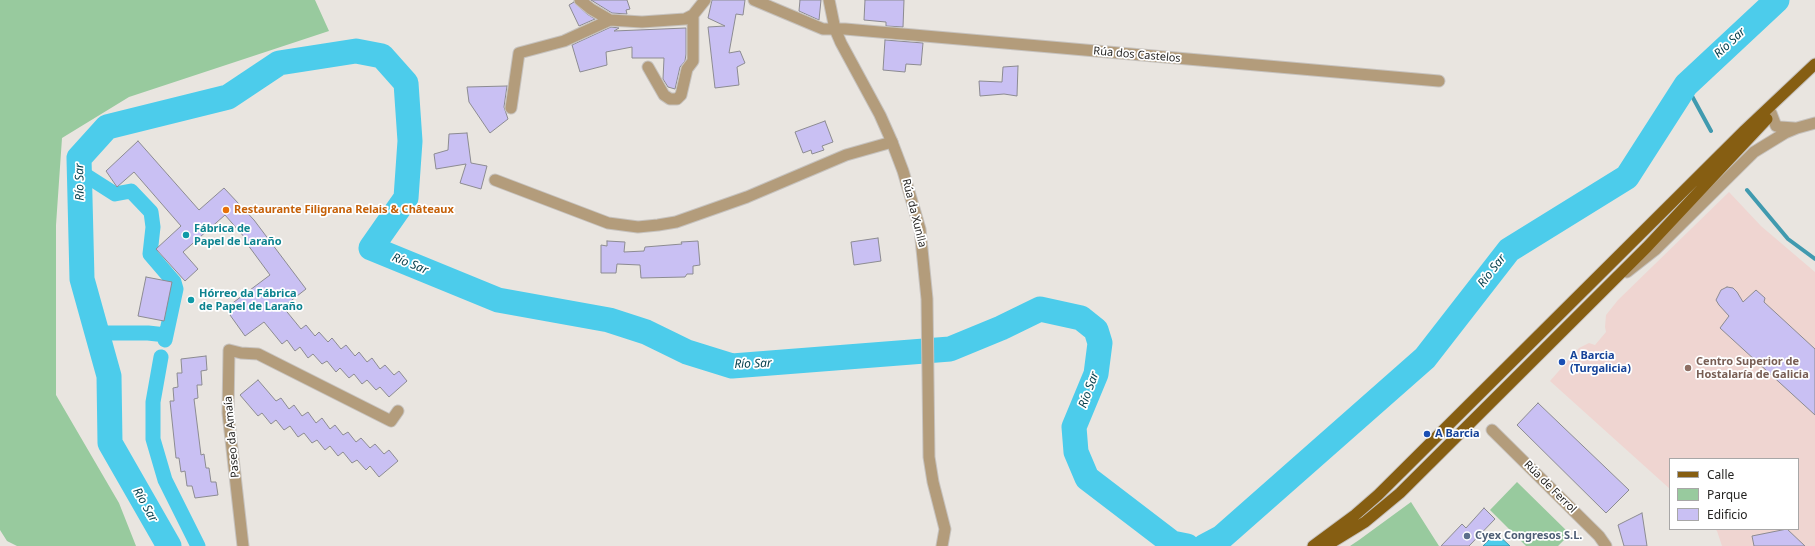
<!DOCTYPE html>
<html>
<head>
<meta charset="utf-8">
<style>
	body { margin:0 }
	#map { position:relative; width:1815px; height:546px; overflow:hidden; background:#e9e5e0; font-family:"Noto Sans",sans-serif }
	canvas { display:block }
	.legend { position:absolute; left:1669px; top:458px; width:130px; height:72px; box-sizing:border-box; background:#fff; border:1px solid #a8a7a7; margin:0; padding:5px 7px; list-style:none; font-size:12px; color:#252422 }
	.legend li { display:flex; align-items:center; gap:8px; height:20px }
	.legend b { width:20px; border:1px solid #a8a7a7 }
</style>
</head>
<body>
<div id="map">
<canvas width="1815" height="546"></canvas>
<ul class="legend">
<li><b style="height:5px;background:#865e12"></b>Calle</li>
<li><b style="height:11px;background:#98ca9e"></b>Parque</li>
<li><b style="height:11px;background:#c9c0f3"></b>Edificio</li>
</ul>
</div>
<script>
const context = document.querySelector('canvas').getContext('2d');
context.lineJoin = 'round';
function paint(path, color) {
  context.fillStyle = color;
  context.fill(path, 'evenodd');
}
function toPath(rows) {
  const path = new Path2D();
  for (const r of rows) {
    path.moveTo(r[0], r[1]);
    for (let i = 2; i < r.length; i += 2) path.lineTo(r[i], r[i + 1]);
  }
  return path;
}
function stroke(path, color, width, dash) {
  context.strokeStyle = color;
  context.lineWidth = width;
  context.lineCap = dash ? 'butt' : 'round';
  context.setLineDash(dash || []);
  context.stroke(path);
}
function label(font, color, halo, rows, align = 'center') {
  context.font = font + ' "Noto Sans",sans-serif';
  context.lineWidth = 3.5;
  context.setLineDash([]);
  context.textBaseline = 'middle';
  context.strokeStyle = halo;
  context.fillStyle = color;
  for (const [text, x, y, turn = 0] of rows) {
    context.save();
    context.translate(x, y);
    context.rotate((+turn || 0) * Math.PI / 180);
    context.textAlign = isNaN(turn) ? turn : align;
    if (halo) context.strokeText(text, 0, 0);
    context.fillText(text, 0, 0);
    context.restore();
  }
}
const education = toPath([
	[1729,192,1761,226,1815,272,1815,546,1722,546,1717,531,1715,529,1798,529,1798,459,1670,459,1670,489,1550,381,1579,348,1589,343,1595,345,1606,332,1605,327,1606,315,1618,300]
]);
const green = toPath([
	[0,0,315,0,329,31,129,97,62,138,56,225,56,395,119,503,136,546,17,546,7,541,0,530],
	[1517,482,1570,534,1558,546,1526,546,1490,510],
	[1411,502,1439,546,1350,546,1359,540]
]);
const water = toPath([
	[1496,533,1510,546,1483,546,1496,533]
]);
const stream = toPath([
	[1686,85,1711,131],
	[1747,190,1788,239,1815,259],
	[1171,546,1172,543]
]);
const canal = toPath([
	[79,171,115,194,131,191,151,212,153,227,150,254,174,282,176,289,165,340],
	[97,333,148,333,166,335],
	[161,357,153,402,153,439,165,480,198,546]
]);
const river = toPath([
	[169,546,110,443,109,376,82,279,79,158,107,127,228,97,279,63,356,51,382,56,406,83,410,141,406,198,371,248,498,300,609,320,646,332,687,352,732,366,950,349,1001,328,1040,309,1081,318,1096,330,1100,343,1096,374,1074,427,1076,452,1087,478,1172,543,1187,546],
	[1205,546,1222,537,1425,358,1509,250,1627,177,1686,85,1777,0]
]);
const building = toPath([
	[591,0,627,0,630,9,626,10,627,14,612,13,591,0],
	[712,0,745,0,743,15,736,14,729,53,740,51,745,63,737,67,739,85,715,88,708,27,725,26,708,18,712,0],
	[800,0,821,0,819,20,799,11,800,0],
	[865,0,904,0,903,27,886,26,886,22,864,20,865,0],
	[574,2,587,14,595,19,579,26,569,5,574,2],
	[611,27,619,28,614,31,686,28,686,54,685,61,680,67,675,89,668,87,663,79,664,58,632,58,632,47,606,52,607,65,580,72,572,45,611,27],
	[885,40,923,43,921,65,906,64,905,72,883,70,885,40],
	[1018,66,1017,96,1004,94,980,96,979,81,1002,82,1003,67,1018,66],
	[507,86,504,107,508,119,490,133,469,102,467,87,507,86],
	[825,121,833,142,822,146,824,150,812,154,811,150,803,153,795,132,825,121],
	[467,133,471,163,487,166,481,189,460,183,466,164,436,169,434,154,448,150,449,134,467,133],
	[138,141,199,210,224,188,254,220,306,289,283,307,301,329,306,325,315,336,319,332,328,342,332,338,341,349,346,345,355,356,359,352,367,362,372,358,380,369,385,365,394,375,399,371,407,381,389,397,380,387,376,390,367,380,362,384,354,374,349,378,340,368,336,372,327,361,322,364,313,354,308,358,300,347,295,351,287,340,282,344,264,322,245,336,230,315,231,314,226,308,270,275,245,241,246,239,225,215,183,252,198,269,185,281,156,249,181,226,134,172,117,187,106,171,138,141],
	[878,238,881,261,854,265,851,242,878,238],
	[607,241,625,242,624,252,644,251,645,247,682,244,681,242,698,241,700,265,693,266,693,274,687,274,685,277,641,278,640,265,617,264,616,273,601,273,601,245,607,246,607,241],
	[146,277,172,282,164,321,138,316,146,277],
	[1727,287,1733,288,1737,292,1743,302,1756,290,1765,298,1764,302,1815,349,1815,415,1720,328,1729,316,1719,305,1716,300,1721,290,1727,287],
	[206,356,207,370,201,371,202,385,197,385,198,398,194,399,201,455,204,454,206,468,209,468,211,482,216,482,218,495,195,498,192,486,187,486,185,471,181,472,179,458,176,458,170,401,174,401,173,388,178,387,177,373,182,373,181,359,206,356],
	[258,380,276,401,281,398,289,409,294,405,302,416,308,412,316,423,322,418,330,429,335,425,343,435,348,432,356,442,361,438,370,448,375,444,384,454,389,450,398,461,379,477,370,466,366,470,357,460,352,463,343,452,338,456,330,446,325,450,317,440,312,443,304,433,298,437,290,426,284,430,276,420,271,424,262,413,258,416,240,395,258,380],
	[1538,403,1629,490,1606,513,1517,425,1538,403],
	[1484,508,1495,519,1469,546,1441,546,1462,524,1466,528,1484,508],
	[1642,513,1647,546,1624,546,1618,525,1642,513],
	[1787,529,1805,546,1754,546,1752,536,1787,529]
]);
const minor = toPath([
	[580,0,591,9,610,20],
	[754,0,823,29,845,29,1439,81],
	[648,67,664,95,670,99,677,99,681,95,687,69,693,61,693,15],
	[511,108,519,53,564,41,610,20,642,22,685,19,693,15,705,0],
	[1771,113,1776,126,1780,127,1794,128],
	[495,180,608,223,638,227,658,225,676,222,747,197,846,155,892,142],
	[1627,272,1655,250,1754,152,1785,133,1797,128,1815,123],
	[1492,430,1599,536,1606,546],
	[243,546,228,413,229,350,241,353,258,354,391,421,398,411]
]);
const tertiary = toPath([
	[829,0,835,29,841,43,880,115,892,142,903,171,920,229,927,299,929,457,933,482,945,529,942,546]
]);
const primary = toPath([
	[1313,546,1355,515,1378,495,1745,130,1815,64],
	[1326,546,1365,522,1400,493,1647,247,1767,119]
]);
const markers = [
	[226,210,4,"#e8710a"],
	[186,235,4,"#0f9aa8"],
	[191,300,4,"#0f9aa8"],
	[1562,362,4,"#1a4fb4"],
	[1688,368,4,"#8d6e63"],
	[1427,434,4,"#1a4fb4"],
	[1467,536,4,"#5c6f8a"]
];
const streetNames = [
	["Rúa dos Castelos",1137,55,5],
	["Rúa da Xunlla",914,213,76],
	["Paseo da Amaía",232,437,-95],
	["Rúa de Ferrol",1550,487,45]
];
const foodNames = [
	["Restaurante Filigrana Relais & Châteaux",234,210]
];
const cultureNames = [
	["Fábrica de",194,229],
	["Papel de Laraño",194,242],
	["Hórreo da Fábrica",199,294],
	["de Papel de Laraño",199,307]
];
const transitNames = [
	["A Barcia",1570,356],
	["(Turgalicia)",1570,369],
	["A Barcia",1435,434]
];
const educationNames = [
	["Centro Superior de",1696,362],
	["Hostalaría de Galicia",1696,375]
];
const serviceNames = [
	["Cyex Congresos S.L.",1475,536]
];
const waterNames = [
	["Río Sar",1730,43,-43],
	["Río Sar",80,182,-91],
	["Río Sar",410,264,22],
	["Río Sar",1492,271,-52],
	["Río Sar",753,364,-2],
	["Río Sar",1089,390,-70],
	["Río Sar",145,505,60]
];
paint(education, '#efd5d1');
paint(green, '#98ca9e');
paint(water, '#4ccceb');
stroke(water, '#409aaf', 1);
stroke(stream, '#409aaf', 4);
stroke(canal, '#4ccceb', 15);
stroke(river, '#4ccceb', 25);
paint(building, '#c9c0f3');
stroke(building, '#8c8b91', 1);
stroke(minor, '#c6c2be', 13);
stroke(tertiary, '#c6c2be', 13);
stroke(primary, '#c6c2be', 13);
stroke(minor, '#b39c7b', 11);
stroke(tertiary, '#b39c7b', 11);
stroke(primary, '#865e12', 11);
for (const [x, y, r, color] of markers) {
  const dot = new Path2D();
  dot.arc(x, y, r, 0, 2 * Math.PI);
  context.fillStyle = color;
  context.fill(dot);
  stroke(dot, '#fff', 1.5);
}
label('11px', '#252422', '#fff', streetNames);
label('bold 11px', '#c56008', '#fff', foodNames, 'left');
label('bold 11px', '#0d838f', '#fff', cultureNames, 'left');
label('bold 11px', '#164399', '#fff', transitNames, 'left');
label('bold 11px', '#785e54', '#fff', educationNames, 'left');
label('bold 11px', '#4e5e75', '#fff', serviceNames, 'left');
label('italic 12px', '#08424f', '#fff', waterNames);
</script>
</body>
</html>
